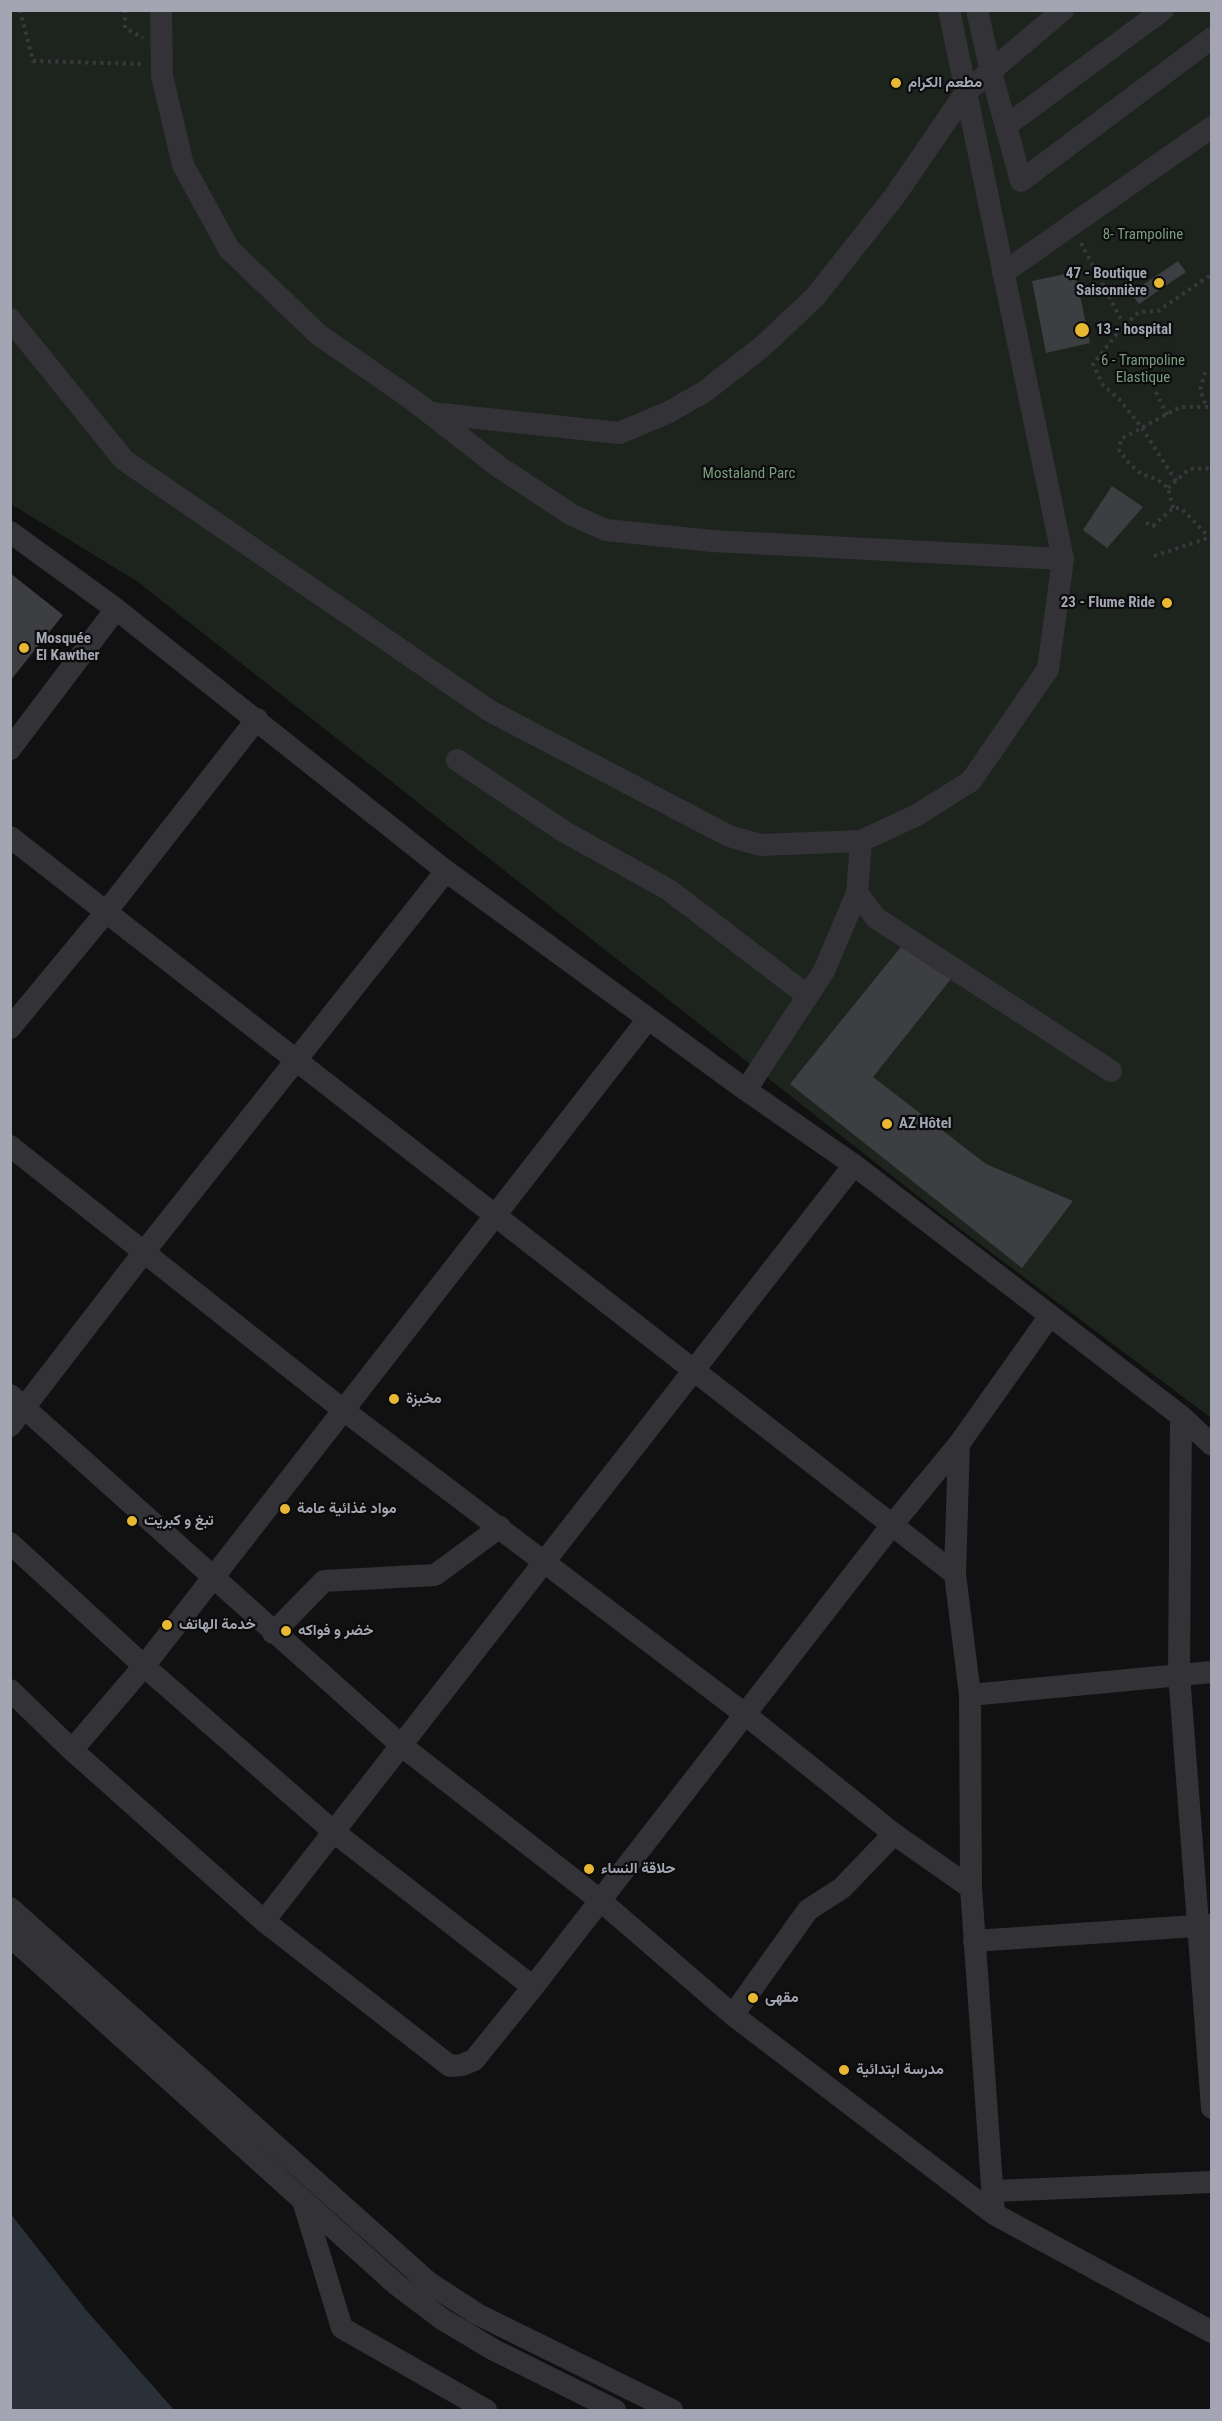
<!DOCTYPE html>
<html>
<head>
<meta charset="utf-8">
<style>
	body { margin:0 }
	#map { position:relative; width:1222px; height:2421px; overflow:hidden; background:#111112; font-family:"Roboto Condensed",sans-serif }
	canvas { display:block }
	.frame { position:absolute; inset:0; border:12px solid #a3a6b2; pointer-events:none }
</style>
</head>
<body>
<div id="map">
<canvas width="1222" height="2421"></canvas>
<div class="frame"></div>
</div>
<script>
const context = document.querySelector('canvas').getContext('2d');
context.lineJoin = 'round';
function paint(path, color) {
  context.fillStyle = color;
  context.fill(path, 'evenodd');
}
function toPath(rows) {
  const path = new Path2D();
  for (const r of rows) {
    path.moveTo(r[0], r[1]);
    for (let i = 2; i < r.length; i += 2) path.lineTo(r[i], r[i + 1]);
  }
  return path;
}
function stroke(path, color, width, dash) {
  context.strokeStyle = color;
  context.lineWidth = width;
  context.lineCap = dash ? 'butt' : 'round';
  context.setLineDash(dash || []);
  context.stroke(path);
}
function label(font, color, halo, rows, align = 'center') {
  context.font = font + ' "Roboto Condensed",Vazirmatn,sans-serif';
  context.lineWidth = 4.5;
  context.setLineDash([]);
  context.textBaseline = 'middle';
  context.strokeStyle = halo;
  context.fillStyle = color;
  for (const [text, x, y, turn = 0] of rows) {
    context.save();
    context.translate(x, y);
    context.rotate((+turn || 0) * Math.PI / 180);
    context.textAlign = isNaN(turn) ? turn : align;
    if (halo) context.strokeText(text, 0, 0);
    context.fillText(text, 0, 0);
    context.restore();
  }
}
const green = toPath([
	[10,11,1211,11,1211,1418,952,1223,138,582,11,504]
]);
const water = toPath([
	[10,2213,86,2310,174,2410,11,2410]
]);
const building = toPath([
	[1178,261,1186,272,1139,304,1131,293],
	[1075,272,1090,343,1046,353,1032,281],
	[1112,486,1143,507,1107,548,1083,530],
	[10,573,63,615,10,681],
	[904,943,951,979,873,1077,986,1164,1073,1201,1022,1268,790,1084]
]);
const path = toPath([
	[20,10,33,61,142,64],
	[125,10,125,28,143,38],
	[1081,243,1124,325],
	[1205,372,1200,390,1206,406],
	[1156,392,1167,415],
	[1176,481,1142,428,1119,399,1103,385,1093,364,1124,325,1139,312,1158,311,1212,274],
	[1168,488,1189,469,1212,468],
	[1173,508,1168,488,1157,479,1141,474,1128,462,1119,450,1121,439,1180,407,1212,407],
	[1146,523,1153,526,1173,508,1181,508,1209,537],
	[1154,556,1211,537]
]);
const minor = toPath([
	[161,10,162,76,183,165,229,249,319,335,413,400,499,467,572,515,606,530,712,541,1063,559],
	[977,10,991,72,1021,181,1212,38],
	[1006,126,1163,10],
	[1003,273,1212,127],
	[10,319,124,460,490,711,729,836,760,845,861,841,917,815,971,781,1048,669,1063,559,949,10],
	[431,413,619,433,669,412,704,392,763,346,815,297,894,197,966,92,1063,10],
	[10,532,116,609,446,871,746,1090,854,1165,1181,1416,1212,1445],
	[10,749,116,609],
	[457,760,565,832,669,890,808,996],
	[10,837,955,1574],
	[857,893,876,918,1111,1071],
	[10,1028,106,912,257,719],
	[746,1090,824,971,857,893,861,841],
	[10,1146,342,1409,746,1715,894,1834,971,1888],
	[10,1395,402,1746,601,1901,733,2015,994,2214,1212,2332],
	[1181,1416,1179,1674,1212,2108],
	[10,1426,144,1252,446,871],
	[959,1444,955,1574,970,1695,971,1888,994,2214],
	[10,1543,144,1666,334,1832,533,1987],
	[273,1633,324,1581,435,1575,500,1527],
	[10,1690,72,1750,264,1921,450,2066,462,2065,474,2060,533,1987,892,1525,959,1444,1049,1317],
	[970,1695,1212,1672],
	[72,1750,144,1666,212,1579,648,1019],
	[10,1908,428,2282,477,2314,672,2410],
	[264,1921,854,1165],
	[10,1936,397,2285,442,2319,494,2350,615,2410],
	[974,1941,1210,1925],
	[733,2015,808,1910,842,1888,894,1834],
	[994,2191,1212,2182],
	[303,2201,342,2328,486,2410]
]);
const markers = [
	[896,83,6,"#e8b832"],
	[1159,283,6,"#e8b832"],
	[1082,330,8,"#e8b832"],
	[1167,603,6,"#e8b832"],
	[24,648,6,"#e8b832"],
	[887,1124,6,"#e8b832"],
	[394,1399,6,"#e8b832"],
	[285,1509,6,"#e8b832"],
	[132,1521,6,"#e8b832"],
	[167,1625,6,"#e8b832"],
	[286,1631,6,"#e8b832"],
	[589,1869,6,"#e8b832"],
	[753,1998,6,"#e8b832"],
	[844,2070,6,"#e8b832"]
];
const poiNames = [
	["مطعم الكرام",908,83],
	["47 - Boutique",1147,274,"right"],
	["Saisonnière",1147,291,"right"],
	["13 - hospital",1096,330],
	["23 - Flume Ride",1155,603,"right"],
	["Mosquée",36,639],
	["El Kawther",36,656],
	["AZ Hôtel",899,1124],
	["مخبزة",406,1399],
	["مواد غذائية عامة",297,1509],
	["تبغ و كبريت",144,1521],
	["خدمة الهاتف",179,1625],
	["خضر و فواكه",298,1631],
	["حلاقة النساء",601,1869],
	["مقهى",765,1998],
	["مدرسة ابتدائية",856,2070]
];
const parkNames = [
	["8- Trampoline",1143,235],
	["6 - Trampoline",1143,361],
	["Elastique",1143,378],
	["Mostaland Parc",749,474]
];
paint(green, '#1d241e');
paint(water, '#2a3037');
paint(building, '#3d3e42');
stroke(path, '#38393e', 4, [3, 4.5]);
stroke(minor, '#323237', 22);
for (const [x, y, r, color] of markers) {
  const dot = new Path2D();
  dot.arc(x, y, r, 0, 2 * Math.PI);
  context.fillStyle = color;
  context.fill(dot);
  stroke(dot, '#0c0c0d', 2);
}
label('bold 15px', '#a3a6b2', '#0c0c0d', poiNames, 'left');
label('15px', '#7a9d7f', '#0c0c0d', parkNames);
</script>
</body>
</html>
